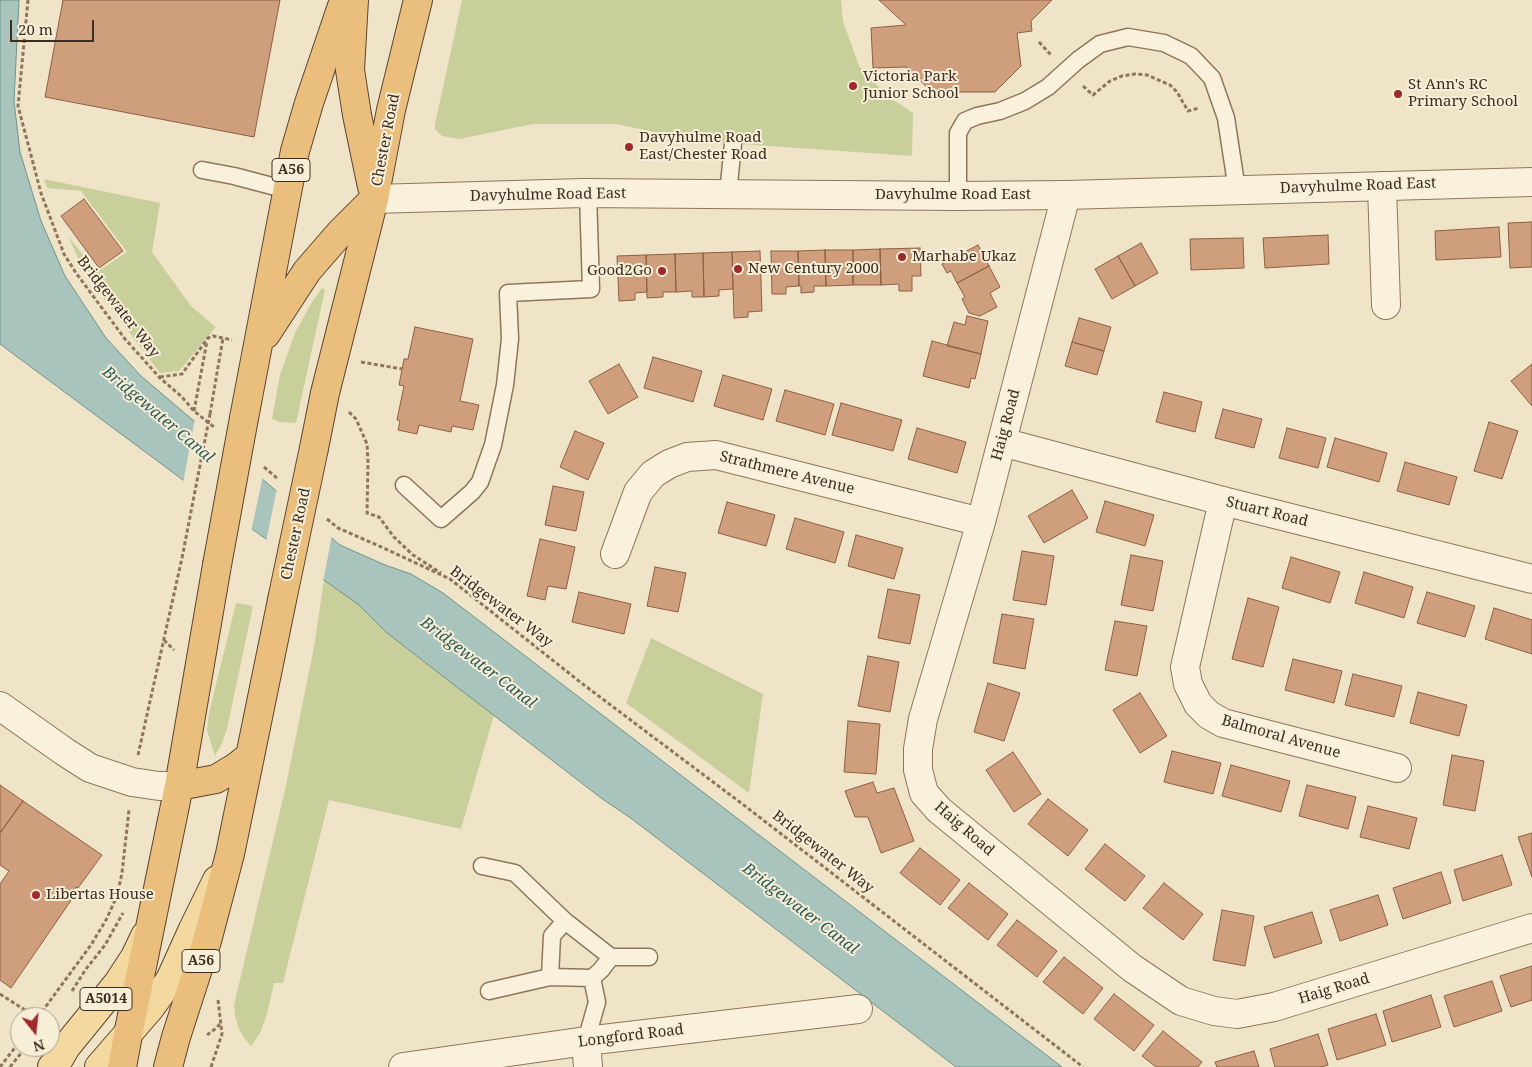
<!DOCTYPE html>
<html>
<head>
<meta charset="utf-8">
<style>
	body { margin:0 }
	#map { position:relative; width:1532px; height:1067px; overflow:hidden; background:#f0e4c8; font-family:"Noto Serif",serif }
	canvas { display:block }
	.north { position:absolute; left:10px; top:1007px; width:50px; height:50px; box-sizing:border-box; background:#f7eed8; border:1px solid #ada18e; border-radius:50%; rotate:164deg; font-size:14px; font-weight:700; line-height:20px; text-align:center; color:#3d2e20 }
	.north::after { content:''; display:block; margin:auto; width:18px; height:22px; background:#9e2a2b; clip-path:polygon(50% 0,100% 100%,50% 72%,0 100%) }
	.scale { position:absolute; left:10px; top:20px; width:84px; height:22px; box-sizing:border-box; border:2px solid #3d2e20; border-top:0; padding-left:6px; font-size:15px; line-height:18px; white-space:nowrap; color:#3d2e20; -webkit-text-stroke:4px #f7eed8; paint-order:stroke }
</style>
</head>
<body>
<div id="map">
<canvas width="1532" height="1067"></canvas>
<div class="north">N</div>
<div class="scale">20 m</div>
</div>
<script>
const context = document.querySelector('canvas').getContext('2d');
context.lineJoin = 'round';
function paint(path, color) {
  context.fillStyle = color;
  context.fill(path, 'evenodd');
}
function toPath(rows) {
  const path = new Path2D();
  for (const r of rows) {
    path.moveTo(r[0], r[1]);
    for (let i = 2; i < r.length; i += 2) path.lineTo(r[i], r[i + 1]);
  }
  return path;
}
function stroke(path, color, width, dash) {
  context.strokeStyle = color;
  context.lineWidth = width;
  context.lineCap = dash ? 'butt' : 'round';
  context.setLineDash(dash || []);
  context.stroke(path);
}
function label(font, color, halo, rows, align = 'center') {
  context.font = font + ' "Noto Serif",serif';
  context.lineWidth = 4;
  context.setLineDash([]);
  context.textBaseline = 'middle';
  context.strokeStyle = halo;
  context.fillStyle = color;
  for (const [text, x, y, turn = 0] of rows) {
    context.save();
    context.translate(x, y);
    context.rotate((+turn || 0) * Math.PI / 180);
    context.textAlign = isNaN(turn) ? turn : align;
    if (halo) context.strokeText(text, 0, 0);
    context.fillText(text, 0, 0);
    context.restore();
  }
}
const green = toPath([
	[462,0,841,0,843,21,859,66,886,95,913,113,912,156,698,141,616,124,533,124,459,139,442,136,435,129,435,124],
	[44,179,160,203,152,252,191,306,216,327,179,371,160,373,86,275,68,236,97,272,127,252,81,191,47,188],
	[322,288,325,290,296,423,280,422,272,419,280,375,295,333,312,302],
	[324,580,359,605,387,633,494,715,461,829,329,800,283,983,274,983,267,1014,260,1033,251,1046,245,1039,239,1029,235,1016,234,1005,285,790,314,647],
	[236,603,253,606,227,729,222,743,215,756,207,730,209,713],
	[651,638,763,694,749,793,626,703]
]);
const water = toPath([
	[0,0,19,0,14,101,20,152,41,221,65,276,106,338,141,376,340,545,385,565,411,574,443,593,1062,1067,956,1067,632,819,601,798,387,633,359,605,183,480,0,344,0,0]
]);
const pier = toPath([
	[195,419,263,476,251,532,183,483],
	[277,488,332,535,323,582,266,542]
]);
const building = toPath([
	[63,0,280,0,254,137,45,97,63,0],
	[879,0,1052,0,1031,21,1032,31,1017,33,1021,66,995,92,944,92,938,98,906,67,873,68,871,28,906,25,879,0],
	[84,199,123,251,99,268,61,216,84,199],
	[1532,222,1532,267,1510,268,1508,223,1532,222],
	[1499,227,1501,257,1436,260,1435,231,1499,227],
	[1328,235,1329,264,1265,268,1263,238,1328,235],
	[1243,238,1244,268,1191,270,1190,239,1243,238],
	[1141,243,1158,273,1135,286,1118,256,1141,243],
	[978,245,989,266,957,283,951,271,947,273,942,264,978,245],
	[920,248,921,276,912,276,912,291,899,291,899,284,881,285,880,249,920,248],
	[880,249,881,285,853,285,853,250,880,249],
	[825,250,826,286,814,286,814,292,801,293,801,286,799,286,798,251,825,250],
	[825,250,853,250,853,285,826,286,825,250],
	[760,251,762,311,748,312,748,317,734,318,732,252,760,251],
	[771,251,798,251,799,286,786,287,786,294,772,294,771,251],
	[732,252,733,289,719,290,719,296,704,297,703,253,732,252],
	[703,253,704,297,692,297,692,291,676,292,675,254,703,253],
	[675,254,676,292,663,292,663,297,647,298,646,255,675,254],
	[646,255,647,292,635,293,635,300,619,301,617,256,646,255],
	[1118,256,1135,286,1112,299,1095,269,1118,256],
	[989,266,1000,287,990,293,997,307,980,316,969,313,962,299,965,297,957,283,989,266],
	[967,316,988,321,981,354,947,346,954,322,965,325,967,316],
	[1079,318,1111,327,1104,351,1072,342,1079,318],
	[415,327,473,339,460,401,479,405,473,430,452,426,451,432,419,425,417,434,398,430,400,421,397,420,404,386,399,385,404,359,408,359,415,327],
	[932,341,981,354,975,379,971,378,969,388,923,376,932,341],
	[1072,342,1104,351,1097,375,1065,366,1072,342],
	[653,357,702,371,693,402,644,388,653,357],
	[619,364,638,397,608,414,589,381,619,364],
	[1532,364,1532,406,1511,381,1532,364],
	[723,375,772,389,763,420,714,406,723,375],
	[785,390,834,404,825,435,776,421,785,390],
	[1164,392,1202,402,1195,432,1156,422,1164,392],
	[841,403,902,420,893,451,832,435,841,403],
	[1223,409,1262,419,1254,448,1215,438,1223,409],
	[1489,422,1518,431,1502,479,1474,471,1489,422],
	[917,428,966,442,957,473,908,459,917,428],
	[1287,428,1326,438,1318,468,1279,458,1287,428],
	[575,431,604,443,588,480,560,467,575,431],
	[1335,438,1387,453,1379,482,1327,467,1335,438],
	[1405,462,1457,477,1449,505,1397,491,1405,462],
	[553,486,584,492,576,531,545,525,553,486],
	[1072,490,1088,518,1044,543,1028,516,1072,490],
	[1105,501,1154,515,1145,546,1096,532,1105,501],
	[727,502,775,515,766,546,718,533,727,502],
	[795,518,844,532,835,563,786,549,795,518],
	[856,535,903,548,894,579,848,566,856,535],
	[540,539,575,547,566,589,548,586,545,600,527,596,540,539],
	[1022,551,1054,556,1046,605,1013,600,1022,551],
	[1131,555,1163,561,1153,611,1121,605,1131,555],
	[1291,557,1340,572,1330,603,1282,588,1291,557],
	[655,567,686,573,678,612,647,606,655,567],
	[1364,572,1413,587,1404,618,1355,603,1364,572],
	[888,589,920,595,910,644,878,638,888,589],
	[579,592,631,604,624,634,572,622,579,592],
	[1427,592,1475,606,1465,637,1417,623,1427,592],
	[1248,598,1279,607,1263,667,1232,659,1248,598],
	[1494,608,1532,620,1532,654,1485,639,1494,608],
	[1002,614,1034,619,1025,669,993,663,1002,614],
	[1115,621,1147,626,1137,676,1105,670,1115,621],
	[868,656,899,662,890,712,858,706,868,656],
	[1293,659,1342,671,1334,703,1285,690,1293,659],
	[1353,674,1402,686,1394,717,1345,705,1353,674],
	[988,683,1020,693,1004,741,974,732,988,683],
	[1418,692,1467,705,1459,736,1410,723,1418,692],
	[1140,693,1167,736,1140,753,1113,710,1140,693],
	[848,721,880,724,876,774,844,772,848,721],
	[1172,751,1221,763,1213,794,1164,782,1172,751],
	[1013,752,1041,794,1014,812,986,770,1013,752],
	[1452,755,1484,761,1475,811,1443,805,1452,755],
	[1231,765,1290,781,1281,812,1222,796,1231,765],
	[873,782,877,793,894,788,914,841,881,853,868,817,855,817,845,791,873,782],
	[0,785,23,801,0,833,0,785],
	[1307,785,1356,797,1348,829,1299,816,1307,785],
	[1048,799,1088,830,1068,856,1028,824,1048,799],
	[23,801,102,855,78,888,76,887,71,894,74,896,11,988,0,980,0,884,9,871,0,865,0,833,23,801],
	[1368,806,1417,818,1409,849,1360,837,1368,806],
	[1532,833,1532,877,1518,837,1532,833],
	[1105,844,1145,876,1125,901,1085,869,1105,844],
	[920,848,960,880,940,905,900,873,920,848],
	[1502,855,1512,885,1463,901,1454,870,1502,855],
	[1441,872,1451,903,1403,919,1393,888,1441,872],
	[969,883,1008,914,988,940,948,908,969,883],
	[1164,883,1203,914,1183,940,1143,908,1164,883],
	[1378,895,1388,925,1340,941,1330,910,1378,895],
	[1222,910,1254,916,1245,966,1213,960,1222,910],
	[1312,912,1322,943,1274,958,1264,927,1312,912],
	[1017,920,1057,951,1037,977,997,945,1017,920],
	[1064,957,1103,988,1083,1014,1043,982,1064,957],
	[1532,966,1532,1000,1511,1007,1500,976,1532,966],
	[1492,981,1502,1011,1454,1027,1444,996,1492,981],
	[1114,994,1154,1025,1134,1051,1094,1019,1114,994],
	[1431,995,1441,1027,1392,1042,1383,1011,1431,995],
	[1376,1014,1386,1045,1337,1060,1328,1029,1376,1014],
	[1163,1031,1202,1062,1198,1067,1156,1067,1142,1056,1163,1031],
	[1318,1034,1328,1065,1321,1067,1275,1067,1270,1049,1318,1034],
	[1254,1051,1259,1067,1217,1067,1215,1062,1254,1051]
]);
const path = toPath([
	[28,0,18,106,41,193,64,254,76,273,125,339,160,378,181,396,194,411,214,427],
	[1039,42,1051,55],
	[1083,86,1093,95,1110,81,1122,76,1135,74,1147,75,1170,85,1177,92,1188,111,1199,108],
	[361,362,402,369],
	[160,377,182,374,208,338,213,336,232,340],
	[194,411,207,341],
	[349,412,356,419,367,444,368,462,367,513,379,517,394,537,413,555,441,573],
	[210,414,223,338],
	[264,467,278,479],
	[327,519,338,528,377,545,450,579,584,685,745,806,1083,1067],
	[164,640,174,650],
	[138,755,182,558],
	[72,991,86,969,105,945,123,913],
	[0,994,36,1017],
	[38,1017,91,945,106,920,117,896,122,873,129,810],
	[207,1035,215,1029,221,1023],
	[0,1067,20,1041],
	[10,1067,26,1047],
	[211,1067,222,1034,218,1000]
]);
const service = toPath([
	[202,170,234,176,287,190],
	[728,194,733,144],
	[958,196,958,133,965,121,977,116,1000,111,1025,101,1048,87,1078,60,1100,44,1128,37,1164,43,1191,56,1212,78,1226,118,1237,190],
	[404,485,441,519,472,492,480,482,493,445,505,385,510,339,508,293,591,289,588,193],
	[482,866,515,873,565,921,552,936,550,977],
	[565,921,611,957],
	[489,991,550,977,592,978],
	[586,1041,597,1002,592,978,601,970,611,957,649,957]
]);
const minor = toPath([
	[1382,186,1386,305],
	[1066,195,981,522,923,719,918,749,918,770,924,793,939,810,1132,968,1181,1001,1214,1011,1237,1014,1274,1007,1532,928],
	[1002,442,1223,501,1532,579],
	[1223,501,1185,667,1188,684,1198,704,1209,715,1223,723,1397,768],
	[615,554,638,492,653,474,669,464,687,457,716,455,981,522],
	[0,706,65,752,90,768,132,782,159,786,179,786],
	[586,1041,588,1067],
	[403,1067,586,1041,858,1009]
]);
const tertiary = toPath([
	[374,199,583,193,958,196,1066,195,1532,182]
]);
const primary = toPath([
	[52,1067,59,1059,66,1047,118,983,135,957,145,936],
	[99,1067,150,1008,170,980,193,929,217,880]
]);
const trunk = toPath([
	[354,0,350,70,357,115,372,187],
	[266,334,307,271,340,233,374,199],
	[244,418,295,151,309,103,344,0],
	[314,448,325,393,374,199,391,110,418,0],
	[179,786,216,779,236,767,250,756],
	[122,1067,128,1035,179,786,217,565],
	[168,1067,176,1037,207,941,230,854,282,600]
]);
const pathBridge = toPath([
	[182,558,210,414]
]);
const trunkBridge = toPath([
	[217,565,244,418],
	[282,600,314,448]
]);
const markers = [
	[853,86,5,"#9e2a2b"],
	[1398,94,5,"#9e2a2b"],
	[629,147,5,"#9e2a2b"],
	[902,257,5,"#9e2a2b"],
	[738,269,5,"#9e2a2b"],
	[662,271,5,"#9e2a2b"],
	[36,895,5,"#9e2a2b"]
];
const shields = [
	[291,170,38],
	[201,961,38],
	[106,999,52]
];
const shieldNames = [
	["A56",291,170],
	["A56",201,961],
	["A5014",106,999]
];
const poiNames = [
	["Victoria Park",863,77],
	["Junior School",863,94],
	["St Ann's RC",1408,85],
	["Primary School",1408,102],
	["Davyhulme Road",639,138],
	["East/Chester Road",639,155],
	["Marhabe Ukaz",912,257],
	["New Century 2000",748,269],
	["Good2Go",652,271,"right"],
	["Libertas House",46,895]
];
const streetNames = [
	["Chester Road",386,140,-79],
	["Davyhulme Road East",1358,186,-2],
	["Davyhulme Road East",548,195,-1],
	["Davyhulme Road East",953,195],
	["Bridgewater Way",118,307,52],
	["Haig Road",1006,425,-75],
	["Strathmere Avenue",787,473,14],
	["Stuart Road",1267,512,14],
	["Chester Road",296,534,-78],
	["Bridgewater Way",501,607,37],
	["Balmoral Avenue",1281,737,16],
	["Haig Road",964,829,41],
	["Bridgewater Way",823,852,38],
	["Haig Road",1334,989,-17],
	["Longford Road",631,1036,-7]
];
const waterNames = [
	["Bridgewater Canal",158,415,40],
	["Bridgewater Canal",478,663,37],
	["Bridgewater Canal",800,909,37]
];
paint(green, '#c9cf9b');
paint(water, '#a9c4bc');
stroke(water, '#6f938a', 1);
paint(pier, '#f0e4c8');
paint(building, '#cf9f7d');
stroke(building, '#8d5f41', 1);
stroke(service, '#8d765c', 19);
stroke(minor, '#8d765c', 30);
stroke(tertiary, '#8d765c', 30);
stroke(primary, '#5b4430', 30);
stroke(trunk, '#5b4430', 30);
stroke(path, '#8d765c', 3, [4, 2.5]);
stroke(service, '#faf1dc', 16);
stroke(minor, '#faf1dc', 28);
stroke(tertiary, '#faf1dc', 28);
stroke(primary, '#f3d9a0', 28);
stroke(trunk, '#eabe7c', 28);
stroke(trunkBridge, '#5b4430', 30, []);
stroke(pathBridge, '#8d765c', 3, [4, 2.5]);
stroke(trunkBridge, '#eabe7c', 28);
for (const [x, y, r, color] of markers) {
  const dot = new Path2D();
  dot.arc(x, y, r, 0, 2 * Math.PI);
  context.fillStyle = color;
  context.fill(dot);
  stroke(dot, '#f7eed8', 2);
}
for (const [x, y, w] of shields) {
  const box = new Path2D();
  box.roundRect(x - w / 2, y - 11.5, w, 23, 4);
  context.fillStyle = '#f7eed8';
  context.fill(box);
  stroke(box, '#3d2e20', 1);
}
label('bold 14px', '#3d2e20', null, shieldNames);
label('15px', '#3d2e20', '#f7eed8', poiNames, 'left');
label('15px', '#3d2e20', '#f7eed8', streetNames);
label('italic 16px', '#2f5d5a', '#f7eed8', waterNames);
</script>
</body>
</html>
